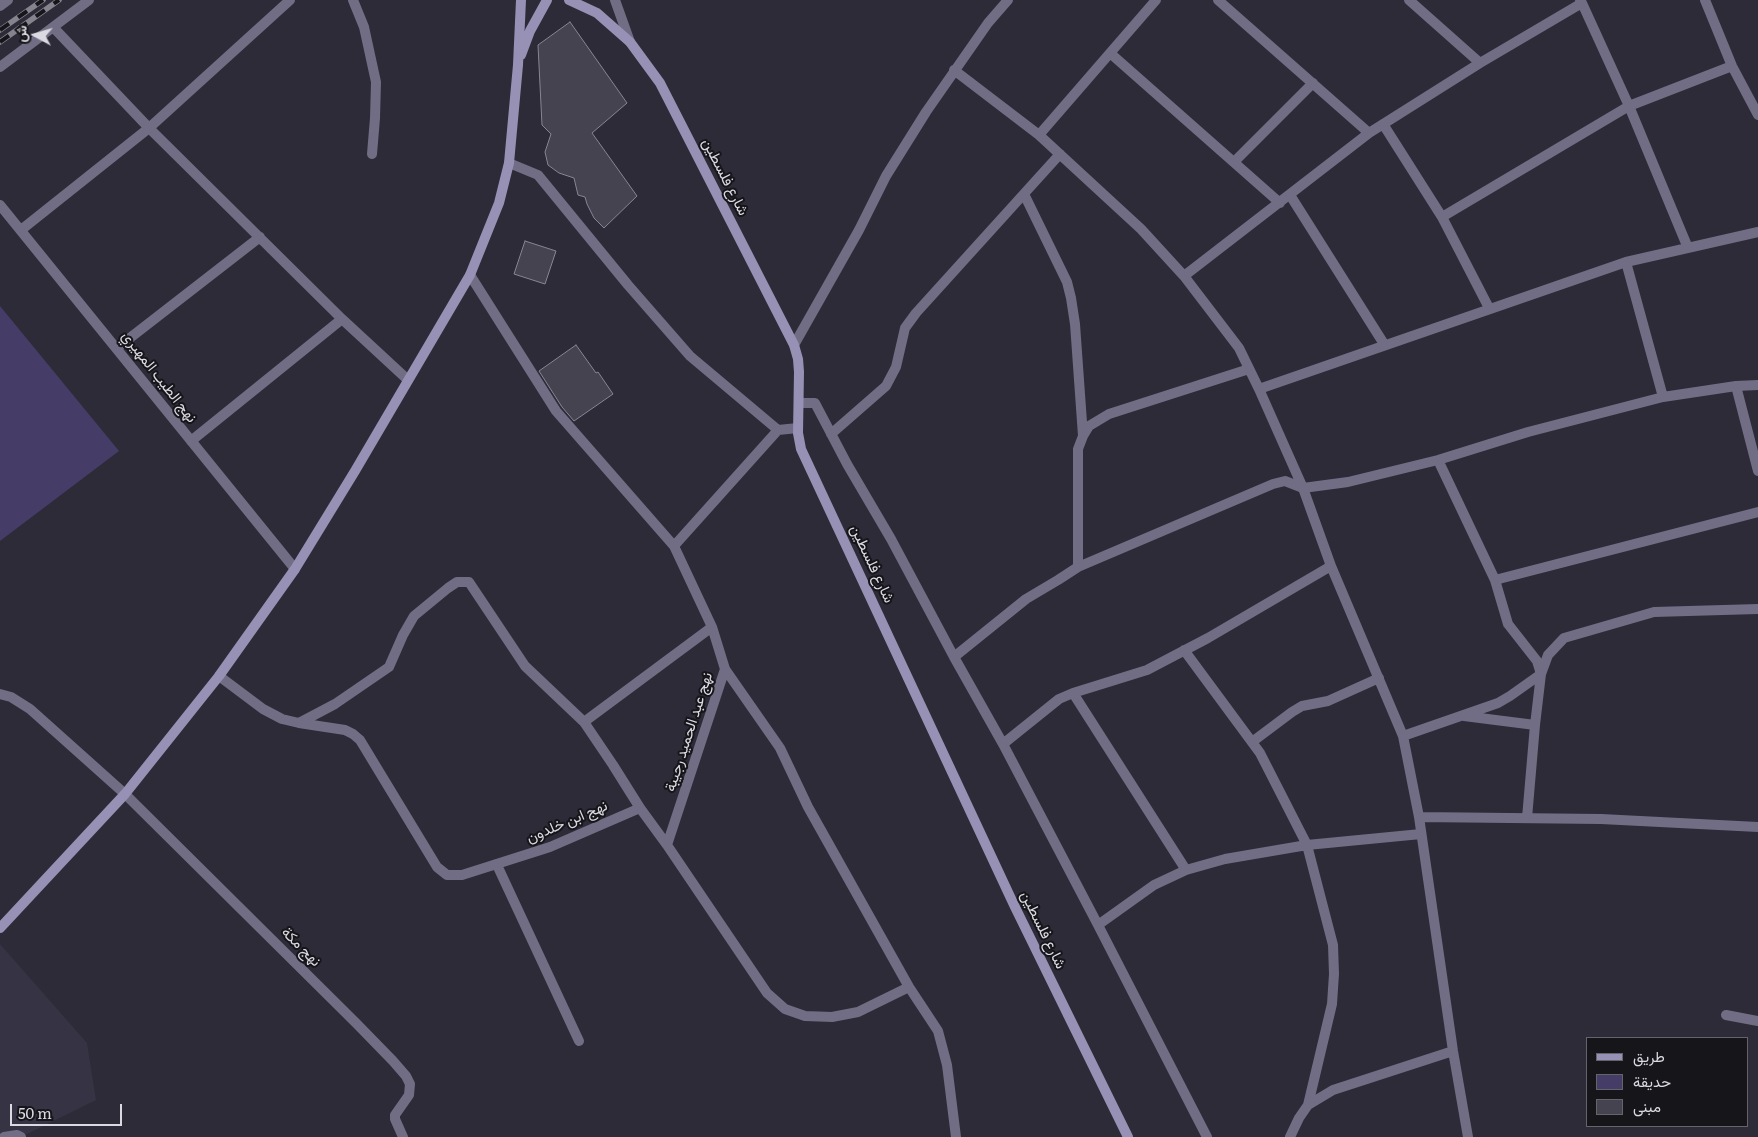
<!DOCTYPE html>
<html>
<head>
<meta charset="utf-8">
<style>
	body { margin:0 }
	#map { position:relative; width:1758px; height:1137px; overflow:hidden; background:#2d2b37; font-family:Literata,Vazirmatn,serif }
	canvas { display:block }
	.legend { position:absolute; left:1586px; top:1037px; width:162px; height:90px; box-sizing:border-box; background:#15151a; border:1px solid #64646a; margin:0; padding:6px 9px; list-style:none; font-size:15px; color:#dbdae2 }
	.legend li { display:flex; align-items:center; gap:10px; height:25px }
	.legend b { width:25px; border:1px solid #64646a }
	.north { position:absolute; left:10px; top:10px; width:50px; height:50px; -webkit-text-stroke:4px #15151a; paint-order:stroke; rotate:276deg; font-size:14px; font-weight:700; line-height:20px; text-align:center; color:#dbdae2 }
	.north::after { content:''; display:block; margin:auto; width:18px; height:22px; background:#dbdae2; clip-path:polygon(50% 0,100% 100%,50% 72%,0 100%) }
	.scale { position:absolute; left:10px; top:1104px; width:112px; height:22px; box-sizing:border-box; border:2px solid #dbdae2; border-top:0; padding-left:6px; font-size:15px; line-height:18px; white-space:nowrap; color:#dbdae2; -webkit-text-stroke:4px #15151a; paint-order:stroke }
</style>
</head>
<body>
<div id="map">
<canvas width="1758" height="1137"></canvas>
<ul class="legend">
<li><b style="height:6px;background:#9691b5"></b>طريق</li>
<li><b style="height:14px;background:#453c68"></b>حديقة</li>
<li><b style="height:14px;background:#45434f"></b>مبنى</li>
</ul>
<div class="north">ش</div>
<div class="scale">50 m</div>
</div>
<script>
const context = document.querySelector('canvas').getContext('2d');
context.lineJoin = 'round';
function paint(path, color) {
  context.fillStyle = color;
  context.fill(path, 'evenodd');
}
function toPath(rows) {
  const path = new Path2D();
  for (const r of rows) {
    path.moveTo(r[0], r[1]);
    for (let i = 2; i < r.length; i += 2) path.lineTo(r[i], r[i + 1]);
  }
  return path;
}
function stroke(path, color, width, dash) {
  context.strokeStyle = color;
  context.lineWidth = width;
  context.lineCap = dash ? 'butt' : 'round';
  context.setLineDash(dash || []);
  context.stroke(path);
}
function label(font, color, halo, rows, align = 'center') {
  context.font = font + ' Literata,Vazirmatn,serif';
  context.lineWidth = 4;
  context.setLineDash([]);
  context.textBaseline = 'middle';
  context.strokeStyle = halo;
  context.fillStyle = color;
  for (const [text, x, y, turn = 0] of rows) {
    context.save();
    context.translate(x, y);
    context.rotate((+turn || 0) * Math.PI / 180);
    context.textAlign = isNaN(turn) ? turn : align;
    if (halo) context.strokeText(text, 0, 0);
    context.fillText(text, 0, 0);
    context.restore();
  }
}
const built = toPath([
	[0,944,87,1043,96,1100,21,1137,0,1137]
]);
const green = toPath([
	[0,306,119,451,0,541]
]);
const building = toPath([
	[570,22,627,103,592,133,637,196,604,228,594,218,587,204,585,197,578,195,574,178,559,173,548,165,545,152,551,134,542,125,538,45,570,22],
	[525,241,556,251,545,284,514,274,525,241],
	[576,345,596,373,598,372,613,394,574,421,562,407,539,371,576,345]
]);
const street = toPath([
	[353,0,364,27,376,82,375,118,372,154],
	[615,0,630,42],
	[1218,0,1369,133],
	[1409,0,1480,63],
	[1705,0,1732,66,1758,115],
	[1582,3,1629,106,1688,248],
	[0,6,8,0],
	[53,27,149,128,342,319,408,380],
	[1110,53,1280,203],
	[0,67,89,0],
	[954,70,1039,135,1141,229,1184,276,1239,348,1259,389,1303,488,1331,566,1403,736,1419,817,1453,1051,1468,1137],
	[1383,124,1442,217,1489,308],
	[1039,135,1156,0],
	[1234,162,1313,83],
	[509,163,538,175,628,285,690,356,778,430],
	[1024,194,1067,282,1071,298,1075,324,1083,436],
	[1290,195,1384,344],
	[0,205,295,569],
	[1442,217,1629,106,1732,66],
	[21,230,149,128,290,0],
	[1626,262,1663,397],
	[470,275,556,411,674,546,778,430,798,428],
	[1184,276,1369,133,1480,63,1582,3,1580,0],
	[794,345,859,230,886,176,926,112,988,23,1008,0],
	[117,348,260,237],
	[1736,386,1758,471],
	[1259,389,1626,262,1758,232],
	[799,403,815,403,847,464,891,539,954,657,1003,744,1098,925,1207,1137],
	[831,434,886,386,896,367,905,328,916,313,1060,154],
	[191,441,342,319],
	[1438,460,1495,580,1508,624,1537,661,1541,674],
	[1078,567,1078,449,1083,436,1089,426,1109,414,1249,369],
	[1495,580,1758,512],
	[1184,650,1260,753,1307,845,1333,945,1334,974,1332,1004,1308,1105],
	[954,657,1026,599,1058,580,1078,567,1273,484,1285,481,1303,488,1348,482,1438,460,1528,432,1663,397,1736,386,1758,385],
	[725,669,780,748,808,807,909,987,938,1031,947,1065,956,1137],
	[219,676,263,709,282,719,299,723,345,730,353,734,360,740,437,867,447,875,462,875,550,847,640,808,667,845,767,993,785,1009,805,1016,832,1017,858,1012,909,987],
	[1073,693,1186,870],
	[0,694,11,697,30,709,125,794,356,1023,393,1061,406,1076,410,1084,409,1095,395,1115,395,1119,403,1137],
	[1464,716,1535,725],
	[584,722,712,627],
	[299,723,335,704,389,667,403,635,414,616,448,588,457,582,469,582,525,666,584,722,613,765,640,808],
	[1403,736,1498,703,1510,696,1541,674],
	[1252,742,1292,712,1302,706,1328,701,1379,678],
	[1003,744,1059,699,1073,693,1147,670,1208,638,1331,566],
	[1419,817,1601,819,1758,827],
	[1527,818,1535,725,1541,674,1548,655,1564,638,1654,612,1758,609],
	[667,845,725,669,712,627,674,546],
	[497,865,579,1041],
	[1098,925,1154,885,1186,870,1225,859,1307,845,1421,834],
	[1726,1015,1758,1021],
	[4,1137,17,1135,21,1137],
	[1290,1137,1299,1118,1308,1105,1333,1090,1453,1051]
]);
const secondary = toPath([
	[569,0,597,13,630,42,660,83,794,345,798,359,799,372,798,433,801,449,1014,905,1128,1137],
	[521,55,530,31,547,0],
	[0,928,125,794,219,676,295,569,355,471,470,275,499,203,509,163,518,65,521,0]
]);
const rail = toPath([
	[0,30,43,0],
	[0,42,59,0]
]);
const streetNames = [
	["شارع فلسطين",725,177,63],
	["نهج الطيب المهيري",159,377,52],
	["شارع فلسطين",872,564,65],
	["نهج عبد الحميد رجيبة",689,732,-72],
	["نهج ابن خلدون",567,822,-23],
	["شارع فلسطين",1043,930,64],
	["نهج مكة",301,947,45]
];
paint(built, '#363345');
paint(green, '#453c68');
paint(building, '#45434f');
stroke(building, '#888694', 1);
stroke(street, '#716d84', 10);
stroke(secondary, '#9691b5', 10);
stroke(rail, '#85848e', 5.5);
stroke(rail, '#15151a', 4, [11]);
label('15px', '#dbdae2', '#15151a', streetNames);
</script>
</body>
</html>
